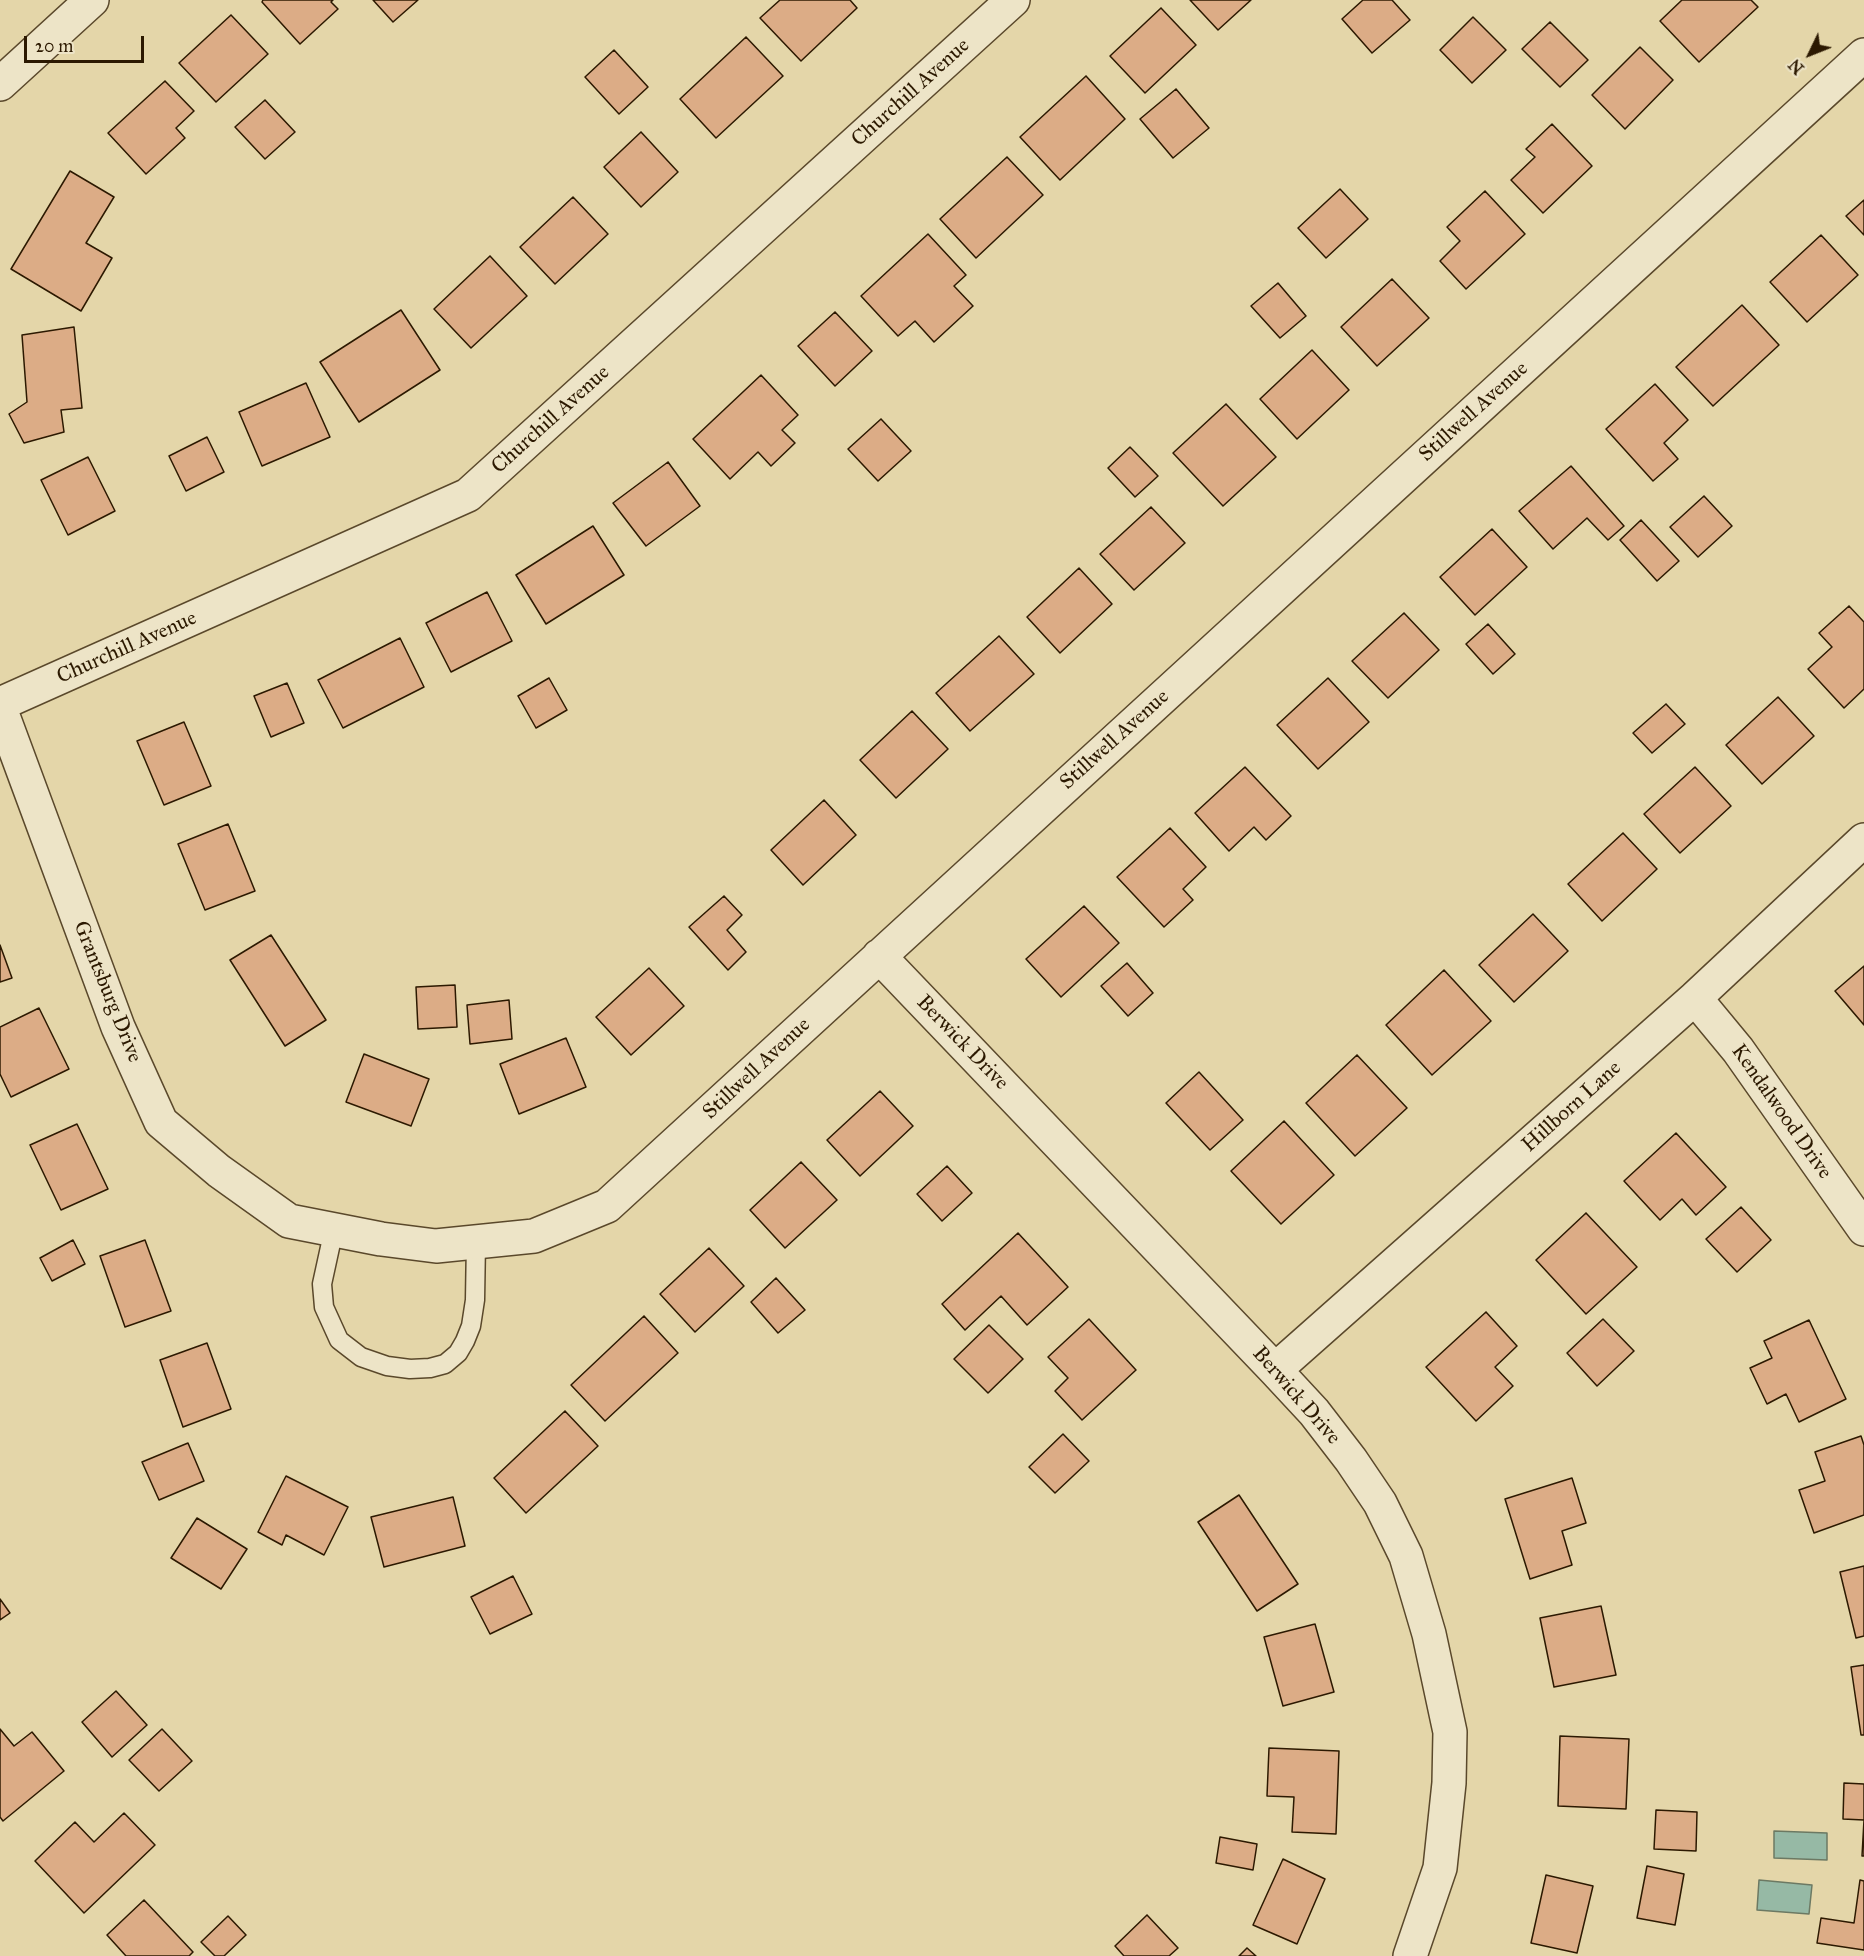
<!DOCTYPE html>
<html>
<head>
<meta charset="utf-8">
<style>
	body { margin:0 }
	#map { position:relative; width:1864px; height:1956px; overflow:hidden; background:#e4d6a9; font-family:"IM FELL Great Primer",serif }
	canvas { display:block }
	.north { position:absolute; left:1780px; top:24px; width:60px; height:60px; -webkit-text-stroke:4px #ede4c7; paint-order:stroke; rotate:227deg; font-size:16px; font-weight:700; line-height:24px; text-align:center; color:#2c1901 }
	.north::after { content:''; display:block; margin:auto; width:21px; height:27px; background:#2c1901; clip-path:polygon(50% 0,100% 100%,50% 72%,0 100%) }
	.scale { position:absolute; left:24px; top:36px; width:120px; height:27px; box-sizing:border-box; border:3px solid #2c1901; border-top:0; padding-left:8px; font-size:18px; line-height:21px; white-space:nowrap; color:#2c1901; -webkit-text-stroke:4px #ede4c7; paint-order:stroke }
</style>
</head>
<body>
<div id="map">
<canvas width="1864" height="1956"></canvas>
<div class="north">N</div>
<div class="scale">20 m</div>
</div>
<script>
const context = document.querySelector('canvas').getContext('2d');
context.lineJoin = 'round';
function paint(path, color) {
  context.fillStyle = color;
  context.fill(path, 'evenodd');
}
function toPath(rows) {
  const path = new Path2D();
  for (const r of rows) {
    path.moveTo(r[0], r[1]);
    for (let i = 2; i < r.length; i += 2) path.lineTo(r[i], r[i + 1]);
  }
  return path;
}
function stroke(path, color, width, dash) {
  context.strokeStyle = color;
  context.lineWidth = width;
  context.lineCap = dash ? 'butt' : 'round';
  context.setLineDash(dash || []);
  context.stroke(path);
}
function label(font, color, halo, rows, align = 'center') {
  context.font = font + ' "IM FELL Great Primer",serif';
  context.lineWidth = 4.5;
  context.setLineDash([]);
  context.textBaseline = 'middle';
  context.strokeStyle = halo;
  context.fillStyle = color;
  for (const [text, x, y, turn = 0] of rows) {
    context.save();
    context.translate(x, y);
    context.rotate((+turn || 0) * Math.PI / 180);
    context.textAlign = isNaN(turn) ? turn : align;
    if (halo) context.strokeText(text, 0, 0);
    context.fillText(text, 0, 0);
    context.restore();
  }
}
const water = toPath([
	[1774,1831,1827,1833,1827,1860,1774,1858,1774,1831],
	[1759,1880,1812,1885,1809,1914,1757,1910,1759,1880]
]);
const building = toPath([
	[263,0,333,0,331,2,338,9,300,44,262,2,263,0],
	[373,0,418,0,393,22,373,0],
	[780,0,850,0,857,8,801,61,760,18,780,0],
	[1190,0,1251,0,1218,30,1190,0],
	[1363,0,1392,0,1410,20,1372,53,1342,19,1363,0],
	[1682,0,1751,0,1758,7,1699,62,1660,21,1682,0],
	[1161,8,1196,45,1145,93,1110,56,1161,8],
	[231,15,268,54,216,102,179,63,231,15],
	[1473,17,1506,50,1472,83,1440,50,1473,17],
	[1550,22,1588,60,1560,87,1522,49,1550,22],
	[746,37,783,76,716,138,680,99,746,37],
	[1640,47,1673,80,1625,129,1592,95,1640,47],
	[614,50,648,87,619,114,585,77,614,50],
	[1086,76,1125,119,1060,180,1020,137,1086,76],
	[165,81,194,111,176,128,185,138,146,174,108,133,165,81],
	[1176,89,1209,128,1173,158,1140,119,1176,89],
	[265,100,295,132,265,159,235,127,265,100],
	[1552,124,1592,166,1543,213,1511,180,1535,157,1526,149,1552,124],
	[641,132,678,172,641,207,604,167,641,132],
	[1007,157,1043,195,976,258,940,219,1007,157],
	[70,171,114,197,86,243,112,258,81,311,11,269,70,171],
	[1340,189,1368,219,1326,258,1298,228,1340,189],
	[1485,191,1525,234,1466,289,1440,261,1460,241,1447,227,1485,191],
	[573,197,608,234,555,284,520,247,573,197],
	[1864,200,1864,235,1846,216,1864,200],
	[928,234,966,275,954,286,973,306,934,342,915,321,898,336,861,296,928,234],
	[1821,235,1858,275,1807,322,1770,282,1821,235],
	[490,256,527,296,471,348,434,309,490,256],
	[1392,279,1429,318,1377,366,1341,327,1392,279],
	[1278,283,1306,316,1280,338,1251,306,1278,283],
	[1742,305,1779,345,1713,406,1676,367,1742,305],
	[401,310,440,370,359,422,320,362,401,310],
	[835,312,872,351,835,386,798,346,835,312],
	[74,327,82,408,61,410,64,432,24,443,9,414,27,402,22,335,74,327],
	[1312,350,1349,390,1297,439,1260,399,1312,350],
	[761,375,798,415,782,430,795,443,771,466,758,452,730,479,693,439,761,375],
	[306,383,330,437,262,466,239,412,306,383],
	[1655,384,1688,420,1664,443,1678,459,1653,481,1606,429,1655,384],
	[1226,404,1276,457,1223,506,1173,453,1226,404],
	[881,419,911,451,878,481,848,449,881,419],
	[207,437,224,472,186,491,169,456,207,437],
	[1130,447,1158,476,1135,497,1108,468,1130,447],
	[88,457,115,511,68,535,41,480,88,457],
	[668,462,700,506,646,546,613,503,668,462],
	[1571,466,1624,526,1608,540,1587,518,1553,549,1519,511,1571,466],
	[1704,496,1732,526,1698,557,1670,527,1704,496],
	[1151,507,1185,543,1134,590,1100,554,1151,507],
	[1641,520,1679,561,1657,581,1620,540,1641,520],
	[593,526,624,575,546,624,516,575,593,526],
	[1492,529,1527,567,1475,615,1440,577,1492,529],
	[1079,568,1112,604,1060,653,1027,617,1079,568],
	[487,592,512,641,451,672,426,623,487,592],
	[1849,606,1864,622,1864,689,1844,708,1808,669,1832,647,1819,633,1849,606],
	[1404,613,1439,650,1388,698,1352,661,1404,613],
	[1488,624,1515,654,1493,674,1466,644,1488,624],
	[999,636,1034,674,970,731,936,693,999,636],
	[400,638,424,687,343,728,318,680,400,638],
	[549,678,567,710,536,728,518,696,549,678],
	[1328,678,1369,722,1318,769,1277,725,1328,678],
	[287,683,304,723,271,737,254,696,287,683],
	[1778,697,1814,736,1762,784,1726,745,1778,697],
	[1666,704,1685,724,1652,753,1633,733,1666,704],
	[912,711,948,749,896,798,860,760,912,711],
	[184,722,211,786,164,805,137,741,184,722],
	[1245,767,1291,816,1266,840,1254,827,1229,851,1195,813,1245,767],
	[1695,767,1731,806,1680,853,1644,814,1695,767],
	[824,800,856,835,803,885,771,850,824,800],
	[228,824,255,891,205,910,178,844,228,824],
	[1170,828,1206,867,1183,889,1193,900,1164,927,1117,877,1170,828],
	[1623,833,1657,869,1602,921,1568,884,1623,833],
	[724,896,742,915,727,930,746,952,728,970,689,927,724,896],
	[1084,906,1119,943,1061,997,1026,959,1084,906],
	[1533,914,1568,951,1514,1002,1479,965,1533,914],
	[271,935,326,1020,285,1046,230,960,271,935],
	[0,945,12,978,0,982,0,945],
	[1127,963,1153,993,1128,1016,1101,986,1127,963],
	[1864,966,1864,1025,1835,991,1864,966],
	[649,968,684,1006,631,1055,596,1017,649,968],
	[1444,970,1491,1021,1432,1075,1386,1025,1444,970],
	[455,985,457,1027,418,1029,416,987,455,985],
	[509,1000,512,1039,470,1044,467,1005,509,1000],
	[39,1008,69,1069,11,1097,0,1074,0,1027,39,1008],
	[566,1038,586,1087,519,1114,500,1064,566,1038],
	[364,1054,429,1079,411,1126,346,1102,364,1054],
	[1357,1055,1407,1108,1355,1156,1306,1103,1357,1055],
	[1199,1072,1243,1120,1210,1150,1166,1103,1199,1072],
	[880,1091,913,1126,860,1176,827,1140,880,1091],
	[1284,1121,1334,1175,1281,1224,1231,1171,1284,1121],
	[77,1124,108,1189,61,1210,30,1145,77,1124],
	[1676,1133,1726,1187,1696,1215,1682,1199,1660,1220,1624,1181,1676,1133],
	[801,1162,837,1200,785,1248,750,1210,801,1162],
	[947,1166,972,1193,942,1221,917,1194,947,1166],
	[1741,1207,1771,1240,1737,1272,1706,1239,1741,1207],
	[1586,1213,1637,1267,1586,1314,1536,1260,1586,1213],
	[1018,1233,1068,1287,1027,1325,1001,1296,965,1330,942,1304,1018,1233],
	[73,1240,85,1264,52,1281,40,1258,73,1240],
	[145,1240,171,1311,125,1327,100,1256,145,1240],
	[709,1248,744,1286,695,1332,660,1294,709,1248],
	[776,1278,805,1310,778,1333,751,1302,776,1278],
	[1486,1312,1517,1346,1495,1367,1513,1386,1476,1421,1426,1367,1486,1312],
	[644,1316,678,1353,605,1421,571,1385,644,1316],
	[1089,1319,1136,1370,1082,1420,1055,1391,1068,1378,1048,1357,1089,1319],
	[1603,1319,1634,1351,1597,1386,1567,1353,1603,1319],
	[1809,1320,1846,1399,1799,1422,1786,1394,1767,1404,1750,1368,1772,1358,1764,1341,1809,1320],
	[989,1325,1023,1359,988,1393,954,1359,989,1325],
	[207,1343,231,1409,183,1427,160,1360,207,1343],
	[565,1411,598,1446,526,1513,494,1478,565,1411],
	[1063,1434,1089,1461,1055,1493,1029,1467,1063,1434],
	[1861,1436,1864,1445,1864,1515,1814,1533,1799,1490,1825,1481,1815,1452,1861,1436],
	[188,1443,204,1481,159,1500,142,1462,188,1443],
	[286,1476,348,1507,324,1555,286,1535,282,1545,258,1532,286,1476],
	[1572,1478,1586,1523,1562,1531,1572,1565,1530,1579,1505,1499,1572,1478],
	[1239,1495,1298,1584,1257,1611,1198,1522,1239,1495],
	[453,1497,465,1546,384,1567,371,1517,453,1497],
	[197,1518,247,1549,221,1589,171,1558,197,1518],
	[1864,1566,1864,1636,1856,1638,1840,1572,1864,1566],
	[513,1576,532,1614,490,1634,471,1597,513,1576],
	[0,1599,10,1613,0,1620,0,1599],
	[1601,1606,1616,1675,1554,1687,1540,1618,1601,1606],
	[1315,1624,1334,1692,1283,1706,1264,1637,1315,1624],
	[1864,1665,1864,1735,1861,1735,1851,1667,1864,1665],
	[116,1691,147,1725,112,1757,82,1722,116,1691],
	[0,1729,14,1746,32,1732,64,1771,3,1821,0,1817,0,1729],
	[162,1729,192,1761,159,1791,129,1760,162,1729],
	[1560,1736,1629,1739,1626,1809,1558,1806,1560,1736],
	[1269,1748,1339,1751,1336,1834,1292,1832,1294,1797,1267,1796,1269,1748],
	[1844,1783,1864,1784,1864,1856,1862,1856,1864,1820,1843,1819,1844,1783],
	[1656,1810,1697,1812,1696,1851,1654,1849,1656,1810],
	[124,1813,155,1845,84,1913,35,1861,75,1822,94,1842,124,1813],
	[1220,1837,1257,1844,1253,1870,1216,1863,1220,1837],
	[1283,1859,1325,1879,1297,1944,1253,1925,1283,1859],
	[1647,1866,1684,1874,1675,1925,1637,1918,1647,1866],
	[1546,1875,1593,1886,1577,1953,1531,1943,1546,1875],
	[1860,1880,1864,1881,1864,1950,1817,1943,1821,1918,1854,1923,1860,1880],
	[144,1900,193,1952,189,1956,126,1956,107,1935,144,1900],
	[1147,1915,1178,1948,1169,1956,1124,1956,1115,1946,1147,1915],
	[228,1916,246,1935,224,1956,215,1956,201,1942,228,1916],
	[1247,1948,1256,1956,1239,1956,1247,1948]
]);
const service = toPath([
	[334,1229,322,1284,324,1307,339,1340,361,1357,387,1366,410,1369,430,1368,445,1364,458,1353,465,1341,471,1326,475,1300,476,1241]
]);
const minor = toPath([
	[0,84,92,0],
	[0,704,468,495,1013,0],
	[0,708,118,1027,161,1122,219,1171,289,1221,381,1239,436,1246,534,1236,607,1206,1864,55],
	[879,956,1275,1370,1314,1412,1351,1460,1380,1503,1406,1556,1429,1634,1450,1732,1449,1783,1440,1868,1410,1956],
	[1695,998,1738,1050,1864,1229],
	[1275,1370,1695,998,1864,840]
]);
const streetNames = [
	["Churchill Avenue",911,93,-42],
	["Stillwell Avenue",1474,412,-42],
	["Churchill Avenue",551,420,-42],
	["Churchill Avenue",127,648,-24],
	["Stillwell Avenue",1115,740,-42],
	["Grantsburg Drive",107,992,68],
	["Berwick Drive",962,1043,46],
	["Stillwell Avenue",757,1069,-43],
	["Hillborn Lane",1572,1107,-42],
	["Kendalwood Drive",1781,1112,55],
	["Berwick Drive",1296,1396,49]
];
paint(water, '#96b9a5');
stroke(water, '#6c7963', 1.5);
paint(building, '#dcac86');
stroke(building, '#2c1901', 1.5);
stroke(service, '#5a482b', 21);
stroke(minor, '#5a482b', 36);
stroke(service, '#ede4c7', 18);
stroke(minor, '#ede4c7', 33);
label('21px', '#2c1901', '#ede4c7', streetNames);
</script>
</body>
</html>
